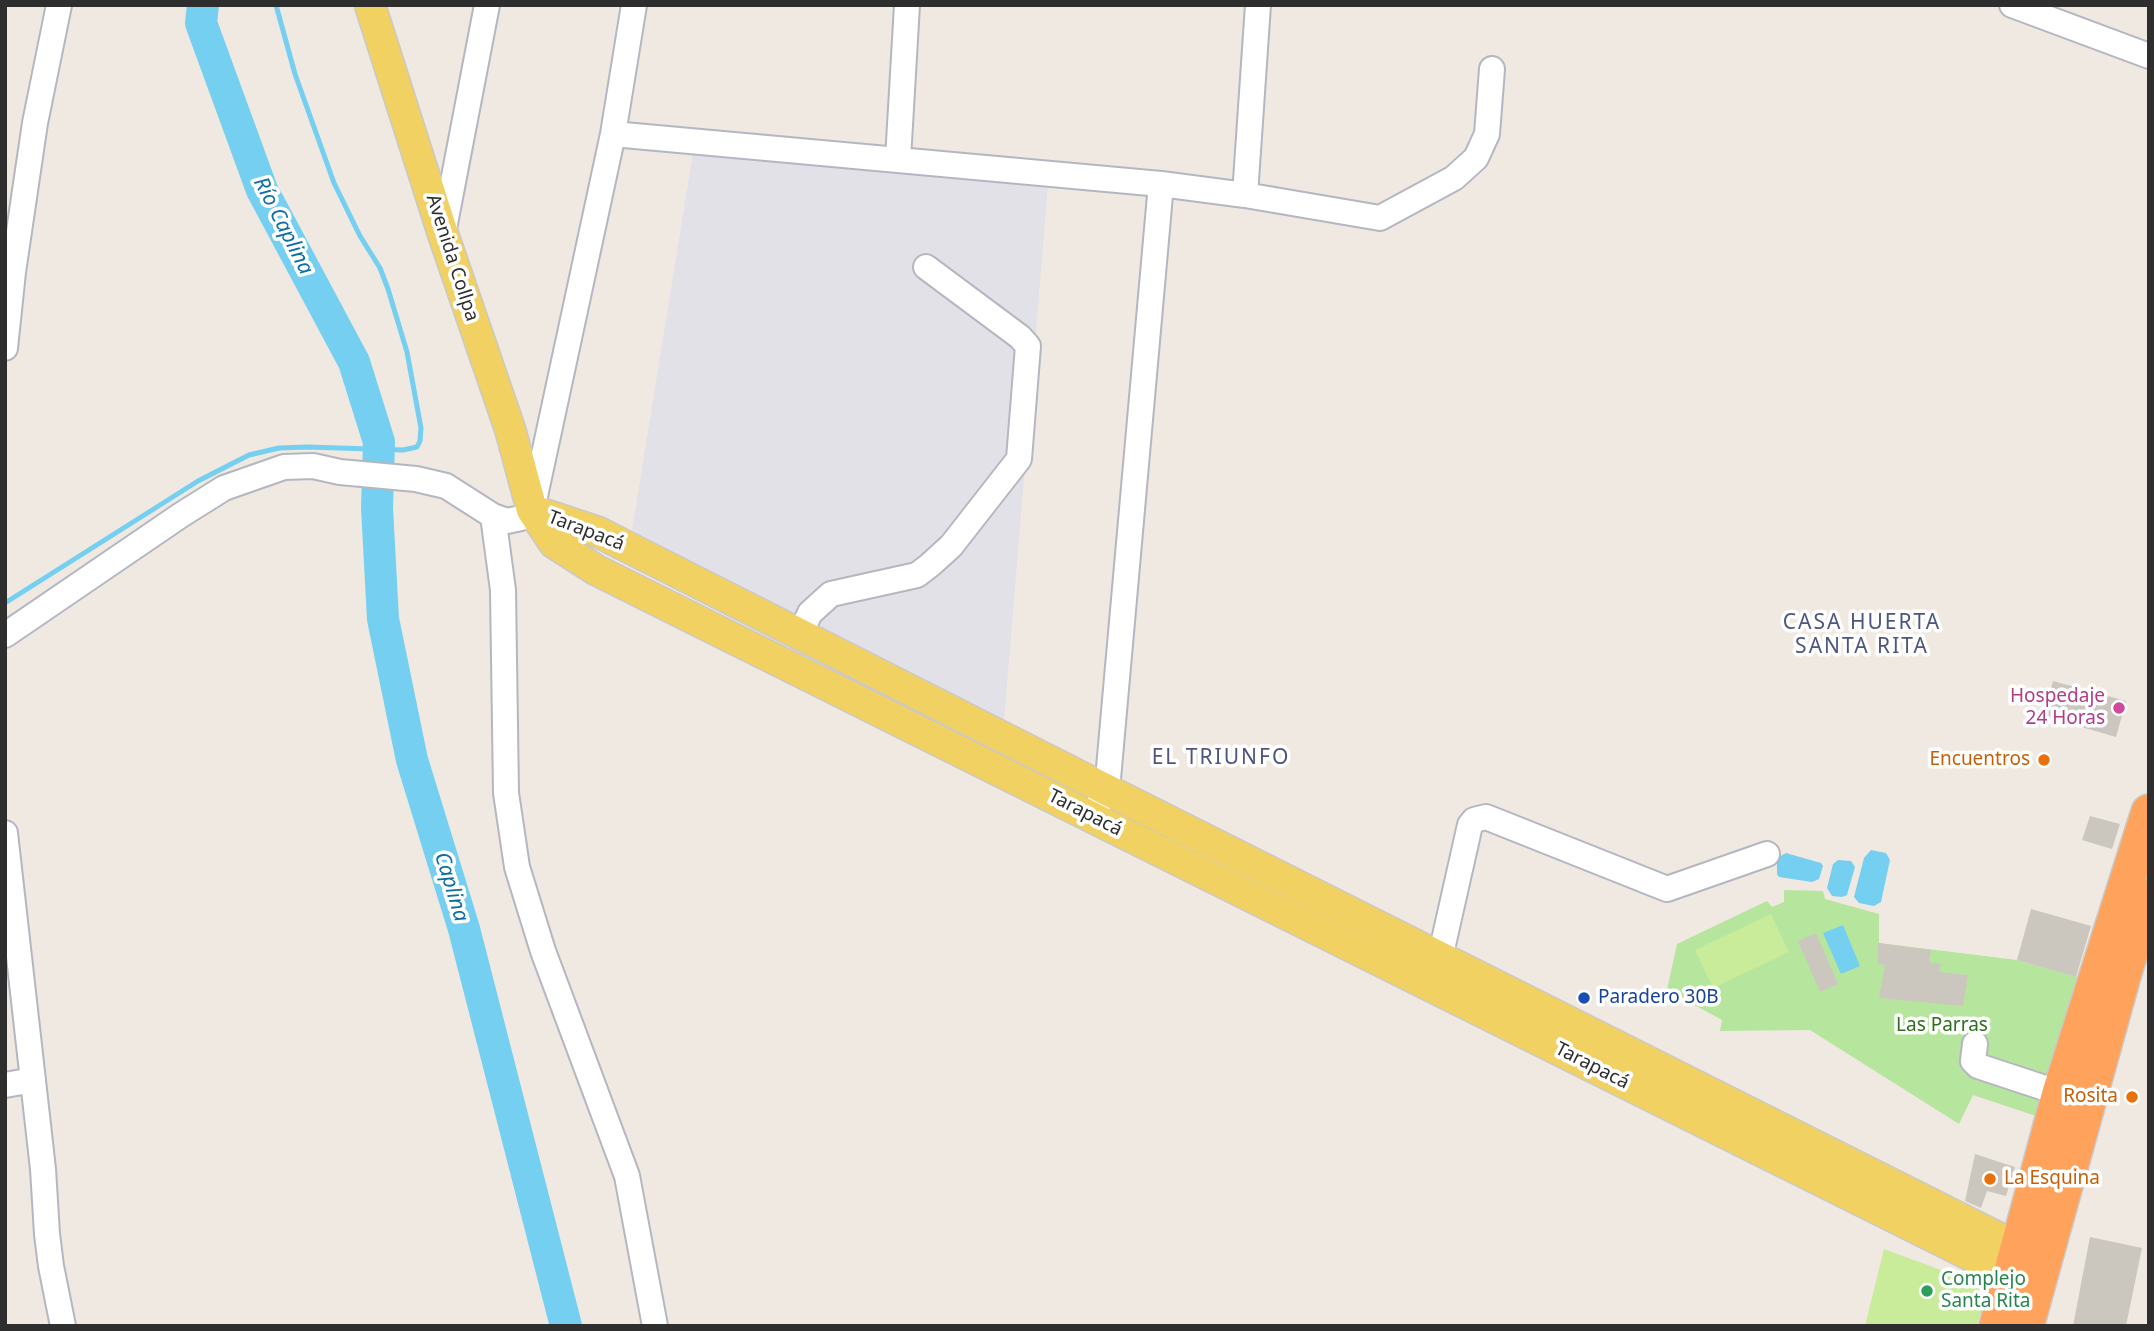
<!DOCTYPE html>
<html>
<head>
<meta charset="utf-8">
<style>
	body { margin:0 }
	#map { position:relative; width:2154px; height:1331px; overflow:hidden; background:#efe9e1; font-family:"Noto Sans",sans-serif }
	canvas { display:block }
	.frame { position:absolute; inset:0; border:7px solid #2e2e2e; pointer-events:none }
</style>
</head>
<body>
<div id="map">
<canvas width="2154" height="1331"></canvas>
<div class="frame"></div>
</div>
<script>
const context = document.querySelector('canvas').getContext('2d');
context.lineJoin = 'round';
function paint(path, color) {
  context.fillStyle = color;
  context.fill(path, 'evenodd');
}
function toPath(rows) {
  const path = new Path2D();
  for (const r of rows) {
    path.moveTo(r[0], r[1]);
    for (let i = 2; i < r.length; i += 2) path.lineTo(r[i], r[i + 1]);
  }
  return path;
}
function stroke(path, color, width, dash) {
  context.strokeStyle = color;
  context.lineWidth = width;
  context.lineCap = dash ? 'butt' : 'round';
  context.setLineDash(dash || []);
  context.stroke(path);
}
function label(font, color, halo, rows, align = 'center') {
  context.font = font + ' "Noto Sans",sans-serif';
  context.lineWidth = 7;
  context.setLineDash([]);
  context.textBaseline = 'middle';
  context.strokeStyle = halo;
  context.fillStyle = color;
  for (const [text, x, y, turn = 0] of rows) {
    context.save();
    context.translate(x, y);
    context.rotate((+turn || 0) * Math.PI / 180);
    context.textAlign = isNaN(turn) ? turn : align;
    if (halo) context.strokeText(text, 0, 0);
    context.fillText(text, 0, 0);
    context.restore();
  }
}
const industrial = toPath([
	[693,153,1048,185,1004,722,632,530]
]);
const green = toPath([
	[1784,890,1823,891,1825,899,1879,914,1879,943,2017,960,2077,977,2036,1116,1973,1095,1959,1124,1810,1030,1720,1031,1722,1020,1667,990,1677,944,1767,901,1772,907,1784,902]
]);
const pitch = toPath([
	[1771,914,1789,952,1713,988,1695,950],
	[1884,1249,1968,1280,1978,1287,1982,1296,1983,1305,1977,1326,1865,1326]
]);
const water = toPath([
	[1871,850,1886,853,1890,860,1881,902,1874,906,1859,903,1854,897,1864,858],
	[1786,853,1821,863,1823,866,1819,879,1812,882,1779,877,1777,874,1777,858],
	[1838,860,1851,861,1855,867,1847,895,1842,897,1832,896,1827,888,1833,864],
	[1843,925,1860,966,1841,974,1823,933]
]);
const stream = toPath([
	[5,603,198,481,249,455,279,448,307,447,403,450,417,447,420,441,421,428,407,352,388,289,380,268,360,236,334,183,295,74,276,5]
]);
const river = toPath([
	[203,5,201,23,262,190,354,362,379,442,377,508,383,619,412,760,464,929,566,1326]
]);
const building = toPath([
	[2053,681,2126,701,2116,737,2043,716],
	[2090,816,2120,824,2112,849,2082,840],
	[2031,909,2091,926,2076,977,2017,960],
	[1816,933,1838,984,1820,992,1798,941],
	[1878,943,1931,950,1929,962,1941,964,1939,972,1968,975,1963,1006,1879,998,1885,965,1878,964],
	[1975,1154,2015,1167,2006,1196,1987,1191,1981,1208,1965,1201],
	[2090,1237,2142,1248,2126,1326,2073,1326]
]);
const minor = toPath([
	[2012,5,2149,56],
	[613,134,1161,184,1245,195,1380,218,1454,178,1476,158,1487,134,1492,69],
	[898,159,907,5],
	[1245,195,1258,5],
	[443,234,487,5],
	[5,348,13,272,35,123,59,5],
	[493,516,503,590,506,793,517,867,543,951,627,1176,655,1326],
	[800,634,810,613,831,594,917,575,930,565,951,546,1019,459,1028,346,1020,337,926,267],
	[5,635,181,515,224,488,284,467,313,466,340,472,416,479,446,486,493,516,507,521,521,518,532,510,613,134,634,5],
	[1091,816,1107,790,1161,184],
	[5,833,43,1169,47,1234,51,1266,63,1326],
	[1440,958,1470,825,1474,820,1486,817,1667,889,1767,854],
	[1975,1044,1973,1061,1978,1066,2060,1093],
	[5,1085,33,1080]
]);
const major = toPath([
	[370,5,443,234,510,429,532,510,554,543,596,570,2032,1286],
	[532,510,598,532,1107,790,2039,1258]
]);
const highway = toPath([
	[1997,1326,2060,1093,2149,812],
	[2026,1326,2124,972,2147,898]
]);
const markers = [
	[2119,708,7,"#d1479c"],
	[2044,760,7,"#e8710a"],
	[1584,998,7,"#1a4fb4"],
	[2132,1097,7,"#e8710a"],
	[1990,1179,7,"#e8710a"],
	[1927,1291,7,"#2e9e5b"]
];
const streetNames = [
	["Avenida Collpa",452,258,72],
	["Tarapacá",586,531,21],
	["Tarapacá",1085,813,27],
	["Tarapacá",1592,1066,27]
];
const hotelNames = [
	["Hospedaje",2105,697],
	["24 Horas",2105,719]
];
const foodNames = [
	["Encuentros",2030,760],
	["Rosita",2118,1097],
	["La Esquina",2004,1179,"left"]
];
const transitNames = [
	["Paradero 30B",1598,998]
];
const parkNames = [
	["Las Parras",1942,1026]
];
const leisureNames = [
	["Complejo",1941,1280],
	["Santa Rita",1941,1302]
];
const waterNames = [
	["Río Caplina",283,226,63],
	["Caplina",451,887,73]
];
const neighbourhoodNames = [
	["CASA HUERTA",1862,623],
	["SANTA RITA",1862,647],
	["EL TRIUNFO",1221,758]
];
paint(industrial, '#e3e1e8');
paint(green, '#b6e59e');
paint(pitch, '#c9ec9a');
paint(water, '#75cff0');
stroke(stream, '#75cff0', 5);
stroke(river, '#75cff0', 32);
paint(building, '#cbc7bf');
stroke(minor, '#b4b7c1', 28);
stroke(major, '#c9c9c9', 33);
stroke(highway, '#c9c9c9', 38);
stroke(minor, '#fff', 24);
stroke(major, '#f2d163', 30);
stroke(highway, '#ffa35c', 35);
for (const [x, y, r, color] of markers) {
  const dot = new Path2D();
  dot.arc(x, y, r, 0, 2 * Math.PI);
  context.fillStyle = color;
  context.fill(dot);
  stroke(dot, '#fff', 2.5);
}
label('19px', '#2e2e2e', '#fff', streetNames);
label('19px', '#b23c85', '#fff', hotelNames, 'right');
label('19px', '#c56008', '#fff', foodNames, 'right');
label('19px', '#164399', '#fff', transitNames, 'left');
label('19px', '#2c6e1b', '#fff', parkNames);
label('19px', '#27864d', '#fff', leisureNames, 'left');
label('italic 21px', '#0d6fa3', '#fff', waterNames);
context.letterSpacing = '2px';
label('21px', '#4d5680', '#fff', neighbourhoodNames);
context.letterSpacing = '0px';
</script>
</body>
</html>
